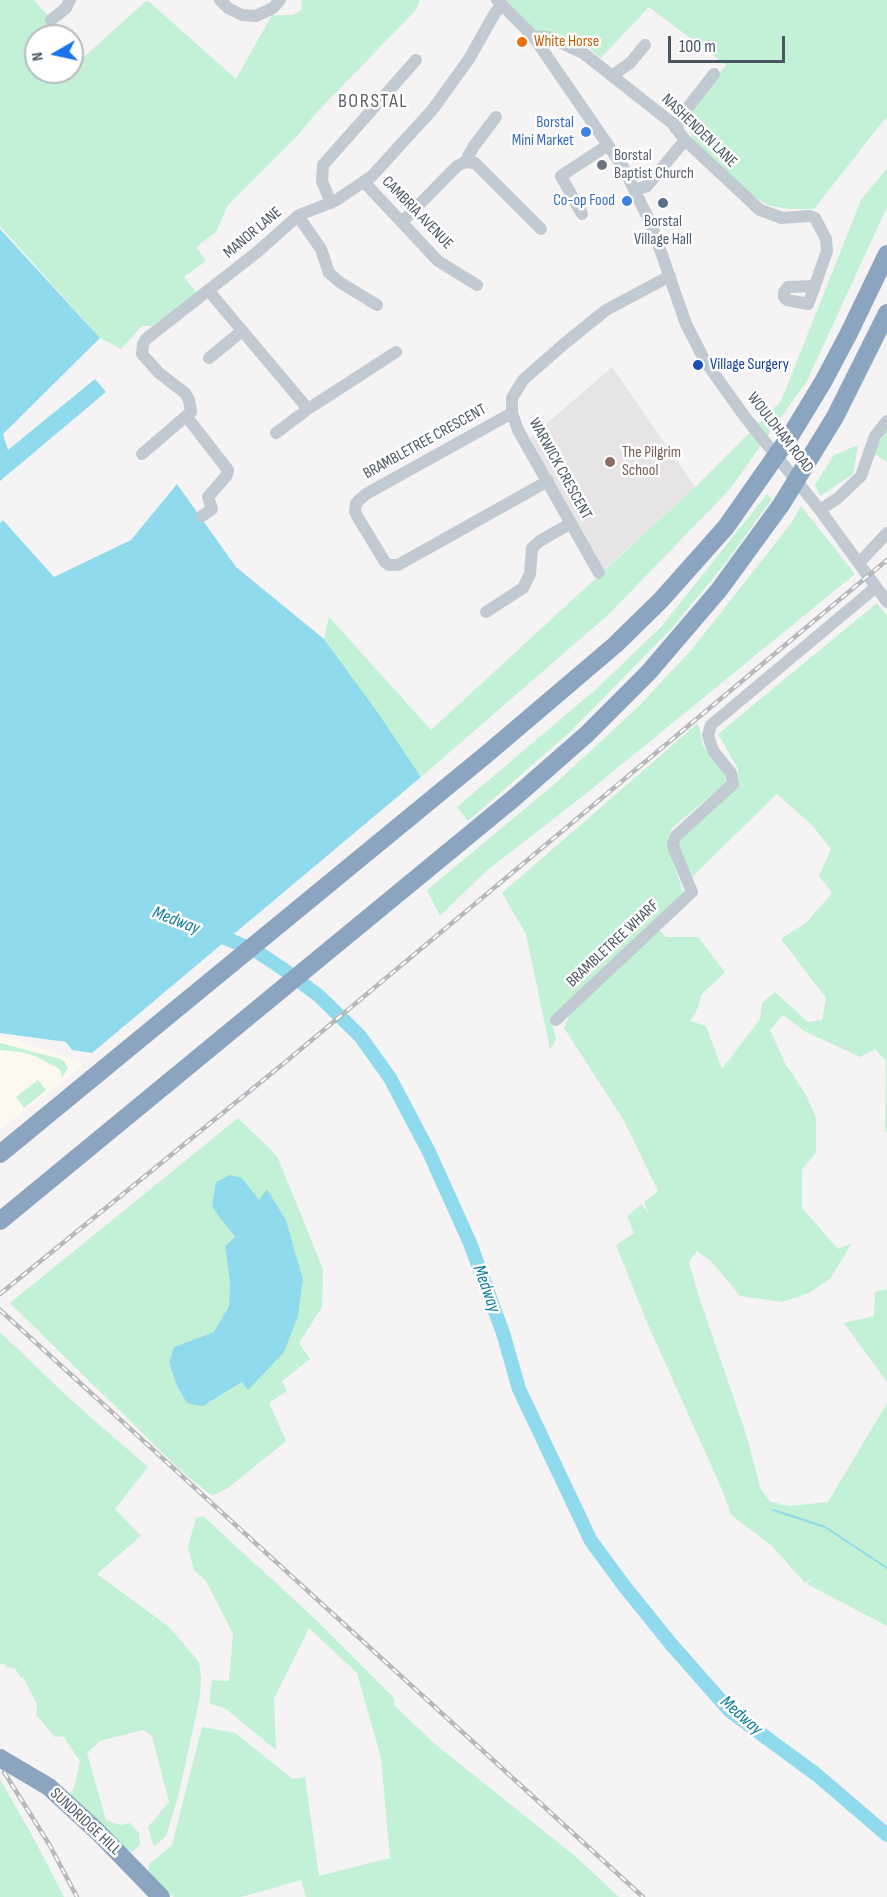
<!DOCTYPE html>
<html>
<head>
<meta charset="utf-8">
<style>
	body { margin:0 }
	#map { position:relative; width:887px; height:1897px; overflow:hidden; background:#f5f3f3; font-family:"Sofia Sans Condensed",sans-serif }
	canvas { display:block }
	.north { position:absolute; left:24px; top:24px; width:60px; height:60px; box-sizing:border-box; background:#fff; border:2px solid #b7bbc0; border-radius:50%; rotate:261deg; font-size:16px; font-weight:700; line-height:24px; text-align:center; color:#4a5661 }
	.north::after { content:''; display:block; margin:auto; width:21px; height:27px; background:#1a73e8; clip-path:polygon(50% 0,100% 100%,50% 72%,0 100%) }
	.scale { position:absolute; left:668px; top:36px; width:117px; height:27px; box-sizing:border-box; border:3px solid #4a5661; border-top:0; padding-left:8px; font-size:18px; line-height:21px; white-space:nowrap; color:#4a5661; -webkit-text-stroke:4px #fff; paint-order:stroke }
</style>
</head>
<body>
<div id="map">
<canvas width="887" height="1897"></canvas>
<div class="north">N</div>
<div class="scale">100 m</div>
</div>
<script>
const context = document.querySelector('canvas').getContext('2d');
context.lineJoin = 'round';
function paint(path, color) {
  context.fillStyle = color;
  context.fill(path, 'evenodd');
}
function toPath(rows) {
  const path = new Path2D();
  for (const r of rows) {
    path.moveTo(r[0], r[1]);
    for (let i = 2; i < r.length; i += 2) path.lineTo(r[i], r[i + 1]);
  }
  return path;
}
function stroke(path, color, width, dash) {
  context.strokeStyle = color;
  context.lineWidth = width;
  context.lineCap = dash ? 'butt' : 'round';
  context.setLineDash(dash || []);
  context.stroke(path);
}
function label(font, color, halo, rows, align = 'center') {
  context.font = font + ' "Sofia Sans Condensed",sans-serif';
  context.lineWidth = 5;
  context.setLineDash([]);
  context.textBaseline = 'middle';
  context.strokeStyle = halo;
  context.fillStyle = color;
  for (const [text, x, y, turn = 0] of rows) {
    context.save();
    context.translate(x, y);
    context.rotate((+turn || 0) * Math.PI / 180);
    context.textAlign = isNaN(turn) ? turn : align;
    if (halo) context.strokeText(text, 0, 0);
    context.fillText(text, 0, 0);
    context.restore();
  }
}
const commercial = toPath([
	[0,1035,85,1063,0,1130]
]);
const education = toPath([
	[612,367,695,487,603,571,530,438]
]);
const green = toPath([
	[0,0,34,0,66,36,36,36,36,72,72,72,72,43,84,57,147,0,236,79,272,15,293,15,301,10,302,0,420,0,416,10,316,113,299,134,228,205,216,232,196,247,206,261,184,277,197,293,152,326,142,326,121,349,100,338,0,226],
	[506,0,887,0,887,119,884,120,814,209,788,209,767,205,739,186,694,141,683,117,726,65,649,7,601,58,587,47,531,28],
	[887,168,887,207,807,381,730,489,609,614,421,777,324,639,329,617,431,730,695,487,781,401,861,200],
	[887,429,887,462,873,453],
	[858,445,853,474,820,496,815,485,834,455],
	[767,494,772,499,728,560,672,628,570,732,468,821,457,807,595,690,661,627],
	[801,506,855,574,583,796,485,872,440,916,427,890,558,781,639,706,693,648,792,522],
	[877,603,887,616,887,1132,885,1131,886,1061,875,1049,860,1057,804,1031,783,1015,770,1030,785,1063,805,1093,816,1118,816,1152,802,1170,802,1208,838,1249,852,1243,830,1279,809,1293,783,1302,740,1296,711,1261,697,1251,689,1262,698,1294,746,1434,761,1490,771,1502,790,1506,828,1502,887,1403,887,1626,807,1584,813,1578,805,1583,772,1546,731,1515,723,1492,646,1320,616,1245,634,1233,627,1216,642,1204,649,1215,644,1202,658,1191,623,1119,564,1028,571,1012,658,928,666,937,698,937,725,972,701,995,698,1008,690,1021,706,1026,722,1069,760,1019,762,1003,775,992,808,1022,822,1020,826,998,781,939,807,922,832,893,819,876,831,849,812,825,777,794,692,877,676,845,679,839,738,784,738,769,718,734],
	[698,723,703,746,724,773,726,783,672,828,667,843,683,892,551,1019,556,1040,550,1049,526,934,502,893],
	[0,1043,60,1059,65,1062,68,1069,62,1077,60,1070,56,1067,35,1056,20,1052,0,1050],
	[38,1080,46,1090,24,1108,16,1097],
	[238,1118,277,1156,323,1269,322,1307,299,1343,310,1359,282,1381,287,1391,269,1403,286,1441,228,1488,212,1496,179,1469,10,1303],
	[242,1178,259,1201,267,1190,286,1220,303,1279,298,1316,248,1389,242,1382,203,1406,169,1362,174,1347,214,1333,229,1306,230,1283,225,1246,235,1237,220,1218],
	[887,1289,887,1382,844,1323,874,1316,875,1292],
	[0,1332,71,1400,148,1467,115,1509,141,1536,97,1574,168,1626,199,1662,201,1678,200,1697,178,1797,166,1836,154,1847,148,1827,169,1802,152,1736,143,1730,100,1741,87,1753,106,1820,120,1825,130,1823,139,1833,140,1844,133,1852,127,1850,70,1795,75,1784,80,1761,63,1736,55,1737,36,1715,37,1704,23,1677,21,1678,15,1668,6,1667,4,1663,0,1665],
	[203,1516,314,1618,394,1698,394,1705,435,1744,575,1856,619,1897,306,1897,301,1880,241,1897,174,1897,149,1873,149,1864,172,1845,202,1727,235,1733,293,1779,305,1777,319,1876,390,1858,381,1758,357,1673,309,1628,274,1698,276,1750,226,1709,209,1703,212,1680,229,1681,233,1634,206,1581,194,1570,188,1547,196,1518],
	[0,1779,35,1841,64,1897,0,1897]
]);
const water = toPath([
	[0,229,100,338,3,434,8,450,95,379,106,392,0,481],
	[177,484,236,567,324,639,378,713,421,777,92,1053,72,1050,66,1042,0,1033,0,523,3,520,54,577,131,540],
	[230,1175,242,1178,259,1200,267,1189,286,1220,303,1279,298,1316,284,1352,248,1390,242,1382,203,1406,187,1403,177,1386,169,1362,174,1347,214,1332,229,1306,230,1283,225,1246,235,1237,220,1218,212,1206,216,1182]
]);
const stream = toPath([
	[773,1510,825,1527,887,1568]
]);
const river = toPath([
	[213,933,256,951,286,971,319,996,360,1036,390,1078,429,1152,470,1243,503,1333,519,1389,591,1541,625,1587,671,1644,730,1711,817,1775,887,1835]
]);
const minor = toPath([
	[220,0,228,8,242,15,256,16,273,8,280,0],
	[497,0,533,36,623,167,652,226,686,324,705,361,745,417,820,510,887,602],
	[51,20,66,8,70,0],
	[533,36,548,37,583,53,672,123,685,140,760,210,782,218,809,216,815,218,826,239,827,251,814,288,808,304,787,300,784,297,784,292,788,287,815,286],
	[612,76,630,63,645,45],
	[676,129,685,111,714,74],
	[465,162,474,146,496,117],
	[364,182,438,261,477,285],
	[635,190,647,186,685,140],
	[331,203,322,181,323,165,416,60],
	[582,214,561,176,608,145],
	[298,216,321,249,329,273,341,283,377,305],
	[402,222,457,166,465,162,475,163,541,229],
	[208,290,308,409],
	[209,358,242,331],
	[512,413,366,494,356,503,355,511,357,516,385,562,389,565,398,565,548,481],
	[186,416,228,470,227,475,208,497,212,509,202,516],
	[276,433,308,409,396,352],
	[142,454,191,412,189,400,185,393,159,373,142,354,143,344,146,339,256,253,299,215,335,201,372,176,433,109,469,59,495,13,502,5],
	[820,510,838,498,861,476,875,436,887,421],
	[859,563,887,533],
	[599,573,518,430,512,413,512,398,523,380,564,344,606,310,670,276],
	[486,612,523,588,530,574,532,548,540,541,571,523],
	[556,1020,692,892,674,849,673,843,676,836,733,784,731,773,714,752,711,745,708,735,711,725,876,587]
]);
const highway = toPath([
	[0,1154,488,753,615,645,661,600,726,527,792,433,823,382,848,335,887,254],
	[0,1221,514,798,587,734,648,673,719,590,781,505,835,417,887,313],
	[0,1758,49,1787,98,1832,161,1897]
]);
const rail = toPath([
	[0,1294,283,1064,887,560],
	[0,1310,643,1897],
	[4,1772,49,1844,77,1897]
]);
const markers = [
	[522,42,6,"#e8710a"],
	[586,132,6,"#3f7fe0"],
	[602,165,6,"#6b7280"],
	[627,201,6,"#3f7fe0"],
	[663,203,6,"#5c6f8a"],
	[698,365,6,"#1a4fb4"],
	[610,462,6,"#8d6e63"]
];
const foodNames = [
	["White Horse",534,42]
];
const shopNames = [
	["Borstal",574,123],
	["Mini Market",574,141],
	["Co-op Food",615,201]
];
const streetNames = [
	["NASHENDEN LANE",699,131,44],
	["CAMBRIA AVENUE",417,213,46],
	["MANOR LANE",253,233,-40],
	["WOULDHAM ROAD",780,433,52],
	["BRAMBLETREE CRESCENT",425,442,-29],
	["WARWICK CRESCENT",560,469,61],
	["BRAMBLETREE WHARF",613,944,-43],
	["SUNDRIDGE HILL",85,1822,43]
];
const worshipNames = [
	["Borstal",614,156],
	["Baptist Church",614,174]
];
const serviceNames = [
	["Borstal",663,222],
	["Village Hall",663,240]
];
const transitNames = [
	["Village Surgery",710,365]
];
const educationNames = [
	["The Pilgrim",622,453],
	["School",622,471]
];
const waterNames = [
	["Medway",176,921,21],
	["Medway",486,1289,70],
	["Medway",741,1716,41]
];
const quarterNames = [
	["BORSTAL",373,102]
];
paint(commercial, '#fdf9ef');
paint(education, '#e6e4e5');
paint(green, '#c3f1d5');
paint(water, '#90daee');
stroke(stream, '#90daee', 2);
stroke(river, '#90daee', 14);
stroke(minor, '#c1cad2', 12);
stroke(highway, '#8ba5c1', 18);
stroke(rail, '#b5b8bd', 4.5);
stroke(rail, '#fff', 2, [7]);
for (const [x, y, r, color] of markers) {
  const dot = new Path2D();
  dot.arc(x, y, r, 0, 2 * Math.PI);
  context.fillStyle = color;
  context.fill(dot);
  stroke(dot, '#fff', 2);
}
label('16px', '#c56008', '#fff', foodNames, 'left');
label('16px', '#366cbe', '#fff', shopNames, 'right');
label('16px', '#4a5661', '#fff', streetNames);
label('16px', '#5b616d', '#fff', worshipNames, 'left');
label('16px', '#4e5e75', '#fff', serviceNames);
label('16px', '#164399', '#fff', transitNames, 'left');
label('16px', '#785e54', '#fff', educationNames, 'left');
label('italic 18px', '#0c7c9b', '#fff', waterNames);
context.letterSpacing = '1.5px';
label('20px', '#5f6368', '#fff', quarterNames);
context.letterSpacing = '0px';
</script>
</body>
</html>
